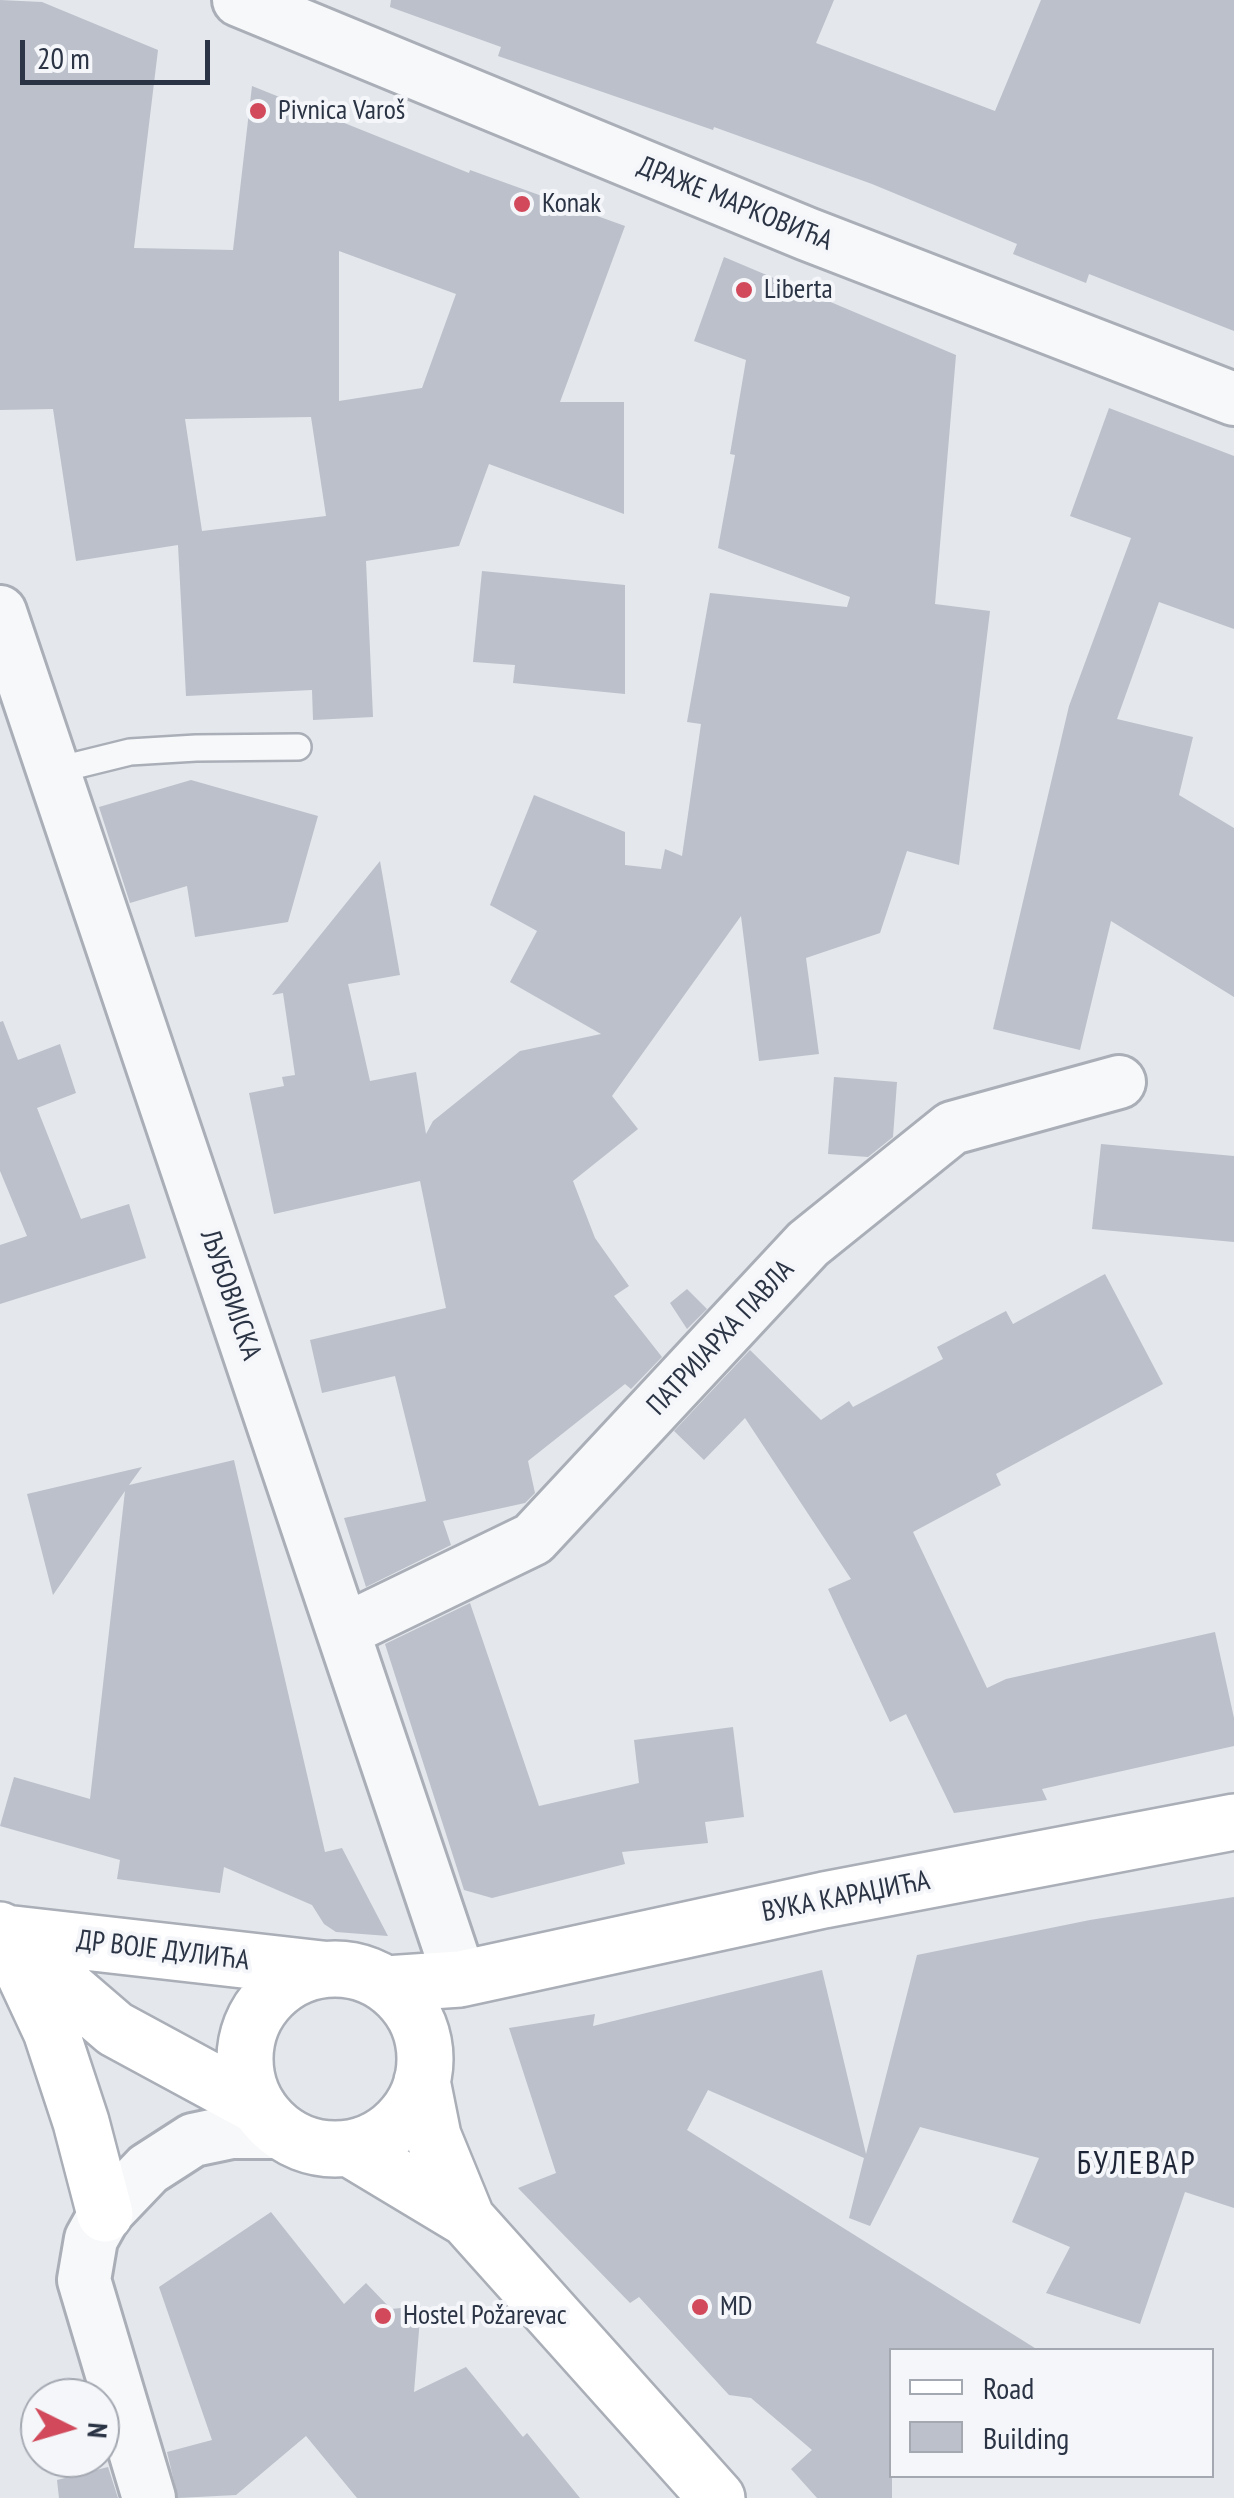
<!DOCTYPE html>
<html>
<head>
<meta charset="utf-8">
<style>
	body { margin:0 }
	#map { position:relative; width:1234px; height:2498px; overflow:hidden; background:#e4e7ec; font-family:"PT Sans Narrow",sans-serif }
	canvas { display:block }
	.legend { position:absolute; left:889px; top:2348px; width:325px; height:130px; box-sizing:border-box; background:#f4f6f9; border:2px solid #a4a8b1; margin:0; padding:12px 18px; list-style:none; font-size:30px; color:#2b3445 }
	.legend li { display:flex; align-items:center; gap:20px; height:50px }
	.legend b { width:50px; border:2px solid #a4a8b1 }
	.north { position:absolute; left:20px; top:2378px; width:100px; height:100px; box-sizing:border-box; background:#f4f6f9; border:2px solid #a4a8b1; border-radius:50%; rotate:95deg; font-size:28px; font-weight:700; line-height:40px; text-align:center; color:#2b3445 }
	.north::after { content:''; display:block; margin:auto; width:35px; height:45px; background:#d1495b; clip-path:polygon(50% 0,100% 100%,50% 72%,0 100%) }
	.scale { position:absolute; left:20px; top:40px; width:190px; height:45px; box-sizing:border-box; border:5px solid #2b3445; border-top:0; padding-left:12px; font-size:30px; line-height:35px; white-space:nowrap; color:#2b3445; -webkit-text-stroke:8px #f4f6f9; paint-order:stroke }
</style>
</head>
<body>
<div id="map">
<canvas width="1234" height="2498"></canvas>
<ul class="legend">
<li><b style="height:12px;background:#fff"></b>Road</li>
<li><b style="height:28px;background:#bbc0ca"></b>Building</li>
</ul>
<div class="north">N</div>
<div class="scale">20 m</div>
</div>
<script>
const context = document.querySelector('canvas').getContext('2d');
context.lineJoin = 'round';
function paint(path, color) {
  context.fillStyle = color;
  context.fill(path, 'evenodd');
}
function toPath(rows) {
  const path = new Path2D();
  for (const r of rows) {
    if (r.length === 3) {
      path.moveTo(r[0] + r[2], r[1]);
      path.arc(r[0], r[1], r[2], 0, 2 * Math.PI);
      continue;
    }
    path.moveTo(r[0], r[1]);
    for (let i = 2; i < r.length; i += 2) path.lineTo(r[i], r[i + 1]);
  }
  return path;
}
function stroke(path, color, width, dash) {
  context.strokeStyle = color;
  context.lineWidth = width;
  context.lineCap = dash ? 'butt' : 'round';
  context.setLineDash(dash || []);
  context.stroke(path);
}
function label(font, color, halo, rows, align = 'center') {
  context.font = font + ' "PT Sans Narrow",sans-serif';
  context.lineWidth = 8;
  context.setLineDash([]);
  context.textBaseline = 'middle';
  context.strokeStyle = halo;
  context.fillStyle = color;
  for (const [text, x, y, turn = 0] of rows) {
    context.save();
    context.translate(x, y);
    context.rotate((+turn || 0) * Math.PI / 180);
    context.textAlign = isNaN(turn) ? turn : align;
    if (halo) context.strokeText(text, 0, 0);
    context.fillText(text, 0, 0);
    context.restore();
  }
}
const building = toPath([
	[0,0,42,2,158,50,134,248,233,250,252,86,469,173,470,170,625,226,560,402,624,402,624,514,489,464,459,546,366,561,373,717,313,720,312,690,186,696,178,545,76,561,53,409,0,410],
	[339,251,456,294,422,388,339,401],
	[311,417,326,516,202,531,185,419],
	[391,0,834,0,816,43,995,111,1041,0,1234,0,1234,331,1089,274,1086,283,1013,254,1017,244,872,184,714,127,713,130,498,56,501,47,390,7],
	[724,257,956,355,935,604,990,611,959,865,907,851,880,933,806,958,819,1054,759,1061,741,916,612,1096,638,1129,573,1181,595,1238,629,1286,614,1296,662,1357,631,1389,625,1384,528,1461,535,1493,525,1503,443,1521,451,1545,366,1587,344,1518,426,1501,395,1376,322,1393,310,1340,446,1308,420,1181,274,1214,249,1093,284,1086,282,1077,295,1075,283,993,272,995,380,861,400,975,348,984,370,1081,416,1072,426,1134,433,1121,520,1051,601,1034,510,982,537,931,490,905,534,795,625,832,625,865,661,869,665,849,682,856,701,724,687,722,710,593,847,607,850,597,718,548,735,455,730,454,746,360,694,341],
	[1109,408,1234,456,1234,629,1159,602,1117,719,1193,737,1179,795,1234,828,1234,997,1111,921,1080,1050,993,1029,1069,706,1131,538,1070,516],
	[482,571,625,585,625,694,513,683,515,665,473,662],
	[191,780,318,816,288,922,195,937,187,886,130,903,99,807],
	[3,1021,18,1060,60,1044,76,1093,37,1108,81,1219,129,1204,146,1258,0,1304,0,1245,27,1236,0,1171,0,1022],
	[834,1077,897,1082,893,1137,868,1157,828,1154],
	[1101,1144,1234,1156,1234,1242,1092,1229],
	[1105,1274,1163,1384,996,1474,1001,1485,913,1532,987,1688,1006,1679,1215,1632,1234,1718,1234,1746,1042,1789,1047,1800,954,1813,906,1714,890,1722,828,1589,851,1579,745,1418,704,1460,674,1431,750,1350,821,1420,849,1401,853,1407,943,1359,937,1347,1006,1311,1013,1324],
	[687,1289,707,1309,687,1329,670,1303],
	[234,1460,325,1852,342,1848,388,1936,336,1932,324,1924,312,1905,224,1867,220,1893,117,1879,120,1860,0,1826,14,1777,90,1799,125,1491,53,1595,27,1494,142,1467,129,1485],
	[470,1603,539,1806,639,1783,634,1740,733,1727,744,1817,705,1822,708,1843,622,1852,625,1864,492,1898,464,1890,385,1644],
	[1234,1897,1234,2208,1185,2192,1140,2324,1046,2293,1070,2247,1012,2222,1039,2158,920,2127,870,2226,849,2218,864,2158,708,2090,687,2130,1038,2350,892,2350,892,2498,817,2498,791,2469,812,2450,751,2398,729,2395,639,2297,630,2303,518,2188,556,2173,509,2028,595,2014,593,2026,822,1970,866,2154,917,1955,1090,1920],
	[271,2212,344,2304,366,2283,391,2309,421,2306,414,2392,466,2367,523,2437,527,2433,580,2498,357,2498,306,2436,236,2495,178,2498,167,2452,212,2440,159,2287],
	[108,2467,118,2498,59,2498,57,2480]
]);
const service = toPath([
	[53,771,130,752,196,748,298,747]
]);
const minor = toPath([
	[239,0,807,234,1234,399],
	[0,612,460,1979],
	[343,1631,533,1539,808,1244,952,1128,1119,1082],
	[149,2498,84,2280,91,2239,105,2214,148,2169,193,2140,231,2132,281,2132]
]);
const secondary = toPath([
	[0,1930,115,2029,259,2107],
	[5,1933,322,1969],
	[15,1954,51,2031,81,2122,105,2214],
	[335,2059,90],
	[386,1984,460,1979,824,1900,1234,1822],
	[422,2081,433,2136,467,2219,717,2498],
	[349,2148,467,2219]
]);
const markers = [
	[258,111,10,"#d1495b"],
	[522,204,10,"#d1495b"],
	[744,290,10,"#d1495b"],
	[700,2307,10,"#d1495b"],
	[383,2316,10,"#d1495b"]
];
const poiNames = [
	["Pivnica Varoš",278,111],
	["Konak",542,204],
	["Liberta",764,290],
	["MD",720,2307],
	["Hostel Požarevac",403,2316]
];
const streetNames = [
	["ДРАЖЕ МАРКОВИЋА",735,204,22],
	["ЉУБОВИЈСКА",230,1295,71],
	["ПАТРИЈАРХА ПАВЛА",721,1338,-47],
	["ВУКА КАРАЏИЋА",846,1897,-11],
	["ДР ВОЈЕ ДУЛИЋА",163,1951,7]
];
const quarterNames = [
	["БУЛЕВАР",1137,2165]
];
paint(building, '#bbc0ca');
stroke(service, '#a9aeb7', 30);
stroke(minor, '#a9aeb7', 58);
stroke(secondary, '#a9aeb7', 60);
stroke(service, '#f7f8fa', 25);
stroke(minor, '#f7f8fa', 52);
stroke(secondary, '#fff', 55);
for (const [x, y, r, color] of markers) {
  const dot = new Path2D();
  dot.arc(x, y, r, 0, 2 * Math.PI);
  context.fillStyle = color;
  context.fill(dot);
  stroke(dot, '#f4f6f9', 4);
}
label('28px', '#2b3445', '#f4f6f9', poiNames, 'left');
label('28px', '#2b3445', '#f4f6f9', streetNames);
context.letterSpacing = '2.5px';
label('32px', '#1d2536', '#f4f6f9', quarterNames);
context.letterSpacing = '0px';
</script>
</body>
</html>
